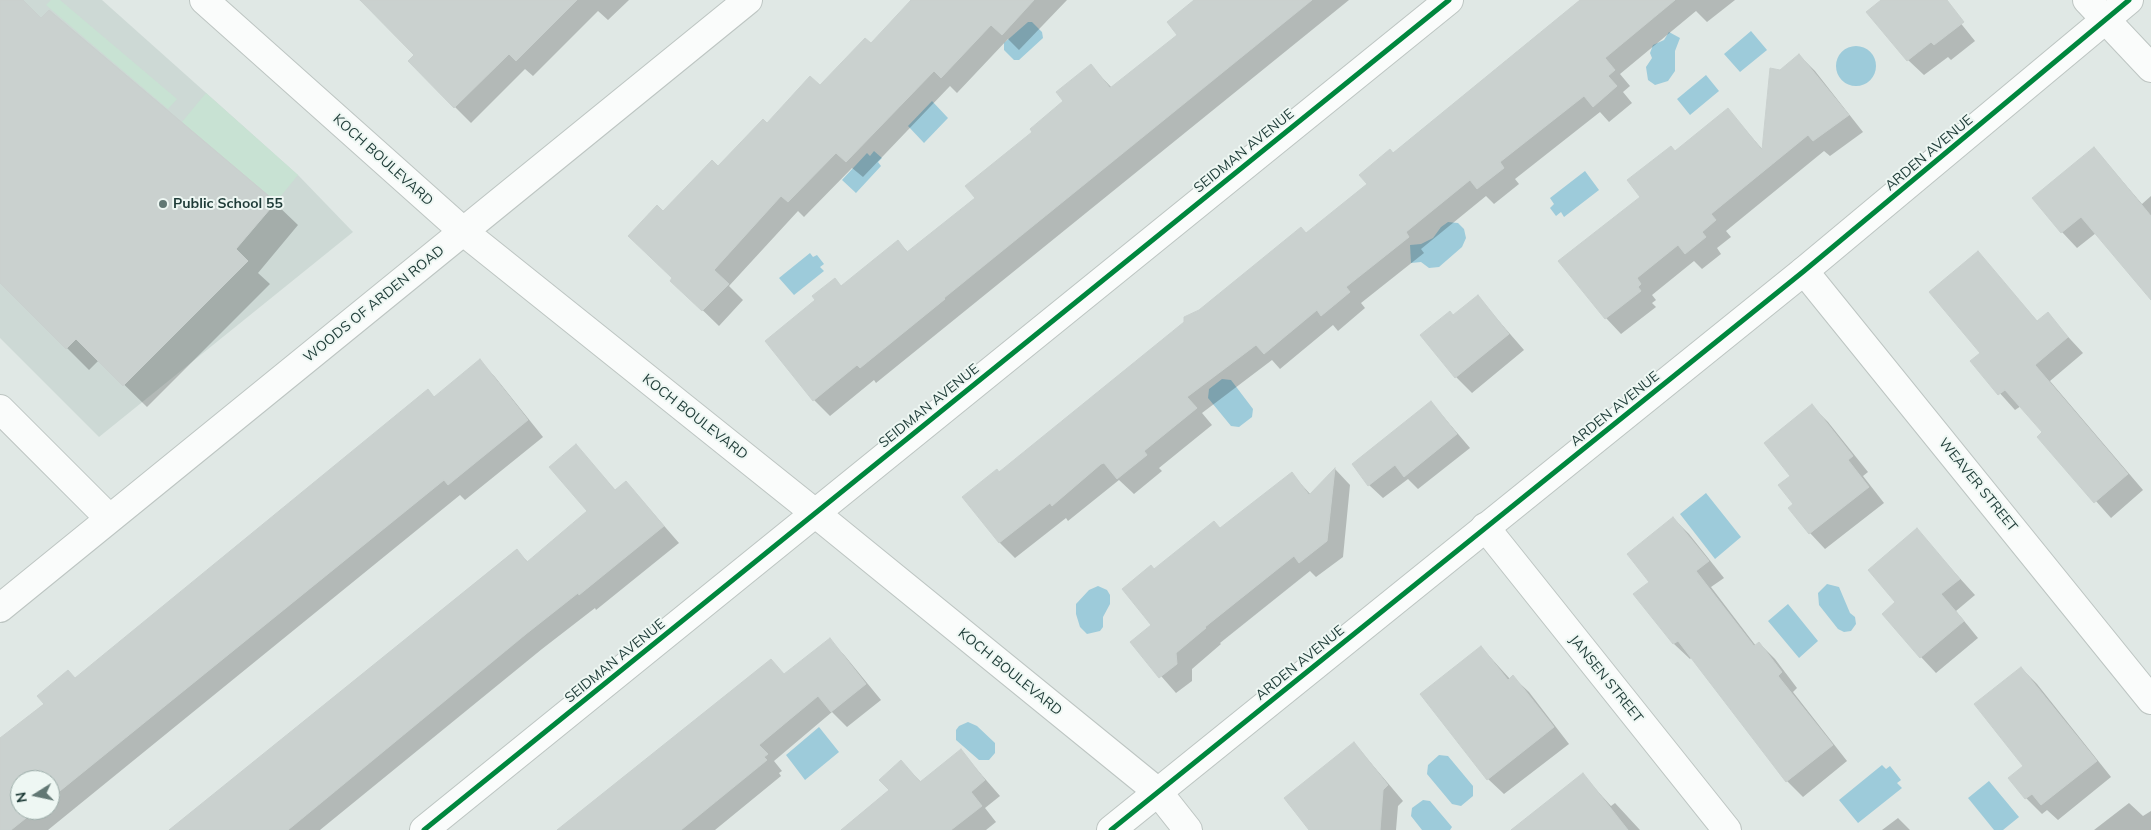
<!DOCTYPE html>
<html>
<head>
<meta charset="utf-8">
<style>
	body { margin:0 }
	#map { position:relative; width:2151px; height:830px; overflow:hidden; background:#e0e8e5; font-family:Mulish,sans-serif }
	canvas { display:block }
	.north { position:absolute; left:10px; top:770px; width:50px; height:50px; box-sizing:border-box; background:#eef7f3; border:1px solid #9baca8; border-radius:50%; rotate:260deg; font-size:14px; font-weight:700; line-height:20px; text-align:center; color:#1e3b37 }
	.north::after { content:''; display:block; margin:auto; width:18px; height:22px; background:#627874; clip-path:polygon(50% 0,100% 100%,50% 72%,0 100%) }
</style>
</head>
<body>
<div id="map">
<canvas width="2151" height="830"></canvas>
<div class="north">N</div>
</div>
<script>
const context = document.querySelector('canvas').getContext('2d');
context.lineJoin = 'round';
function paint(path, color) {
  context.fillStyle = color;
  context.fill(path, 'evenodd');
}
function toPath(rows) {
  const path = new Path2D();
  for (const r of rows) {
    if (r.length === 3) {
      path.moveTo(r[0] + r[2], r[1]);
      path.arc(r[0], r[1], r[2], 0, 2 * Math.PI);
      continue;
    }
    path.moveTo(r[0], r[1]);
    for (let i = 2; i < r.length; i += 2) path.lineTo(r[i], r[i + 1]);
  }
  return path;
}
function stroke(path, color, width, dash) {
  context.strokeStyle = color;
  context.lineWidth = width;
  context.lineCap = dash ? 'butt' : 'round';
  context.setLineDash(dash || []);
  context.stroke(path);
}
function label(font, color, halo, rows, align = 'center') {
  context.font = font + ' Mulish,sans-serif';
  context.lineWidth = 4;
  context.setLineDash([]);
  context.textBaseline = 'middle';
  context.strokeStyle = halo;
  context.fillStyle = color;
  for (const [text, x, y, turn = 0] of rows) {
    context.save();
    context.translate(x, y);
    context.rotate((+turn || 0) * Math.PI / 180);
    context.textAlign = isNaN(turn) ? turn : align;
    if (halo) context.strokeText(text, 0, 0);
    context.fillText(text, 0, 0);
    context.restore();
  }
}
const built = toPath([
	[0,0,102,0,298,175,353,232,99,437,0,338]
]);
const green = toPath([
	[51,0,60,0,177,99,168,109,46,5],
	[206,93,298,175,276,202,182,122]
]);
const water = toPath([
	[1028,22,1032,22,1042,32,1043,38,1019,60,1014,60,1004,50,1004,43],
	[1751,31,1767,50,1740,72,1724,54],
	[1669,32,1680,38,1675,51,1675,71,1668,81,1655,85,1648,80,1646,67,1652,58,1650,53,1653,45,1664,40],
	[1856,66,20],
	[1706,75,1719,91,1690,115,1677,99],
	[932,101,948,118,924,143,908,126],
	[874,151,882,158,878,162,881,166,856,193,842,180,867,153,870,156],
	[1585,171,1599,190,1564,217,1561,212,1556,216,1550,208,1554,204,1550,198],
	[1448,222,1458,223,1464,229,1466,238,1462,247,1439,267,1429,268,1421,262,1411,263,1410,245,1421,244,1433,238,1441,227],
	[810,253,813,257,817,255,824,264,820,267,824,271,794,295,779,278],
	[1222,379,1231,380,1253,409,1252,417,1239,427,1231,426,1208,398,1209,389],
	[1706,493,1741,537,1715,559,1680,514],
	[1827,584,1839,587,1850,613,1855,617,1856,624,1851,631,1844,632,1838,629,1819,605,1818,593],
	[1098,586,1107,590,1110,595,1110,604,1103,617,1103,627,1100,631,1087,634,1080,627,1076,614,1076,604,1089,590],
	[1788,604,1818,641,1799,658,1768,621],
	[968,722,977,726,995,743,995,753,989,760,979,760,956,740,956,730,959,726],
	[819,727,839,752,805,780,786,755],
	[1439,755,1448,756,1473,786,1473,796,1461,806,1452,804,1427,774,1428,765],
	[1882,765,1886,769,1890,766,1901,780,1897,783,1902,788,1858,823,1839,800],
	[1989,781,2019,817,2003,830,1994,830,1968,798],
	[1423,800,1430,801,1452,827,1450,830,1422,830,1411,816,1412,808]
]);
const shadow = toPath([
	[0,0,21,0,41,19,275,203,298,225,258,273,270,284,147,407,99,360,89,370,0,281],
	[362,0,629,0,608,20,598,11,533,76,525,69,471,123,409,61,416,55],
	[913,0,1067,0,1019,50,1008,39,957,93,950,86,863,177,852,168,804,217,798,211,729,286,743,300,719,326,688,296,674,279,663,213,767,125,820,87,871,45],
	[1196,0,1349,0,876,383,874,380,830,416,814,400,817,300,834,279,842,287,898,242,909,253,976,198,1034,132,1065,101,1091,66,1112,88,1179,35],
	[1581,0,1735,0,1707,22,1696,11,1620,74,1630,86,1623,92,1632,103,1609,122,1600,112,1515,179,1519,184,1494,204,1486,196,1421,249,1424,253,1361,303,1365,308,1338,331,1333,325,1280,369,1272,360,1202,413,1212,425,1159,468,1162,471,1134,494,1119,480,1068,521,1066,518,1015,558,1000,543,963,497,1000,473,1199,311,1307,234,1368,184,1393,154],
	[1883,0,1942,0,1975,41,1951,60,1948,57,1924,75,1908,60],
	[1799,55,1815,71,1863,132,1830,156,1824,151,1726,231,1731,237,1717,248,1721,254,1702,269,1694,261,1652,295,1656,300,1652,303,1656,307,1621,334,1606,318,1641,197,1676,152,1728,110,1763,150,1781,71],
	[2094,148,2142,204,2151,196,2151,296,2096,233,2077,248,2062,232],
	[1978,253,2038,322,2047,314,2083,353,2050,381,2143,490,2111,518,2039,437,2044,432,2021,406,2015,410,1971,361,1982,353],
	[1478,297,1524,350,1472,393,1456,377,1454,316],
	[480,361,495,377,543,437,465,500,460,495,48,830,0,830,0,740,428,391,435,398],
	[20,780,50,780,50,810,20,810],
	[1431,402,1470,448,1418,489,1408,479,1383,498,1369,485],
	[1812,406,1828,422,1868,472,1863,476,1884,503,1825,549,1810,533,1792,476],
	[576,446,616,491,626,482,679,543,596,610,595,608,542,649,320,830,172,830,516,550,528,562,589,511],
	[1335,469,1350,485,1343,557,1316,577,1310,571,1220,643,1221,644,1192,669,1192,681,1176,693,1132,643,1153,625,1155,570,1220,529,1292,474,1311,495],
	[1673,518,1689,534,1724,578,1711,587,1756,646,1759,643,1775,659,1797,688,1793,692,1847,761,1803,797,1787,781,1692,657,1690,659,1674,644,1635,595,1651,582],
	[1916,530,1975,595,1956,611,1978,638,1936,673,1921,657,1897,603],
	[830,640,845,656,881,700,847,727,832,712,774,761,782,771,779,773,781,776,715,830,561,830,785,675],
	[1481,647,1510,679,1513,677,1529,692,1569,744,1504,794,1488,779],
	[2021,668,2037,684,2111,777,2058,820,2047,810,2042,814,2026,798],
	[1354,743,1403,801,1398,806,1396,830,1311,830],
	[961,751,1000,796,985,808,996,822,986,830,843,830,890,790,901,762,921,782],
	[1583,775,1611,806,1615,803,1640,830,1531,830],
	[2129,803,2143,816,2151,811,2151,830,2094,830],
	[1898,818,1910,830,1882,830]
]);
const building = toPath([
	[0,0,23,0,41,18,49,10,276,202,236,249,248,261,123,386,76,339,66,349,0,283,0,0],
	[360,0,577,0,516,61,509,54,454,108,408,61,414,55,360,0],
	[911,0,1034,0,1002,35,991,25,941,78,934,71,846,162,836,153,788,202,781,196,714,270,729,284,702,311,670,281,672,278,628,236,657,205,663,211,712,160,718,166,763,119,767,123,810,76,820,85,865,38,871,43,911,0],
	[1194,0,1312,0,944,298,945,299,860,368,857,365,813,401,765,341,815,300,812,296,835,278,841,286,898,240,907,252,975,198,965,186,1032,132,1030,129,1063,101,1056,92,1091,64,1110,88,1177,35,1167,22,1194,0],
	[1580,0,1675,0,1605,58,1615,70,1608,76,1617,86,1593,107,1584,96,1500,162,1504,168,1477,189,1470,180,1406,232,1409,237,1346,287,1350,292,1321,316,1317,310,1264,354,1256,345,1187,397,1197,408,1144,451,1147,455,1117,479,1104,463,1101,464,1052,506,1050,503,999,543,962,497,997,469,999,472,1184,322,1184,317,1199,310,1301,227,1306,233,1367,184,1359,175,1390,149,1393,153,1580,0],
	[1881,0,1947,0,1964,22,1934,45,1931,42,1907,61,1866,12,1881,0],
	[1799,54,1849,115,1813,141,1808,135,1711,214,1716,220,1702,232,1706,237,1685,254,1678,245,1637,278,1641,284,1638,287,1641,291,1605,319,1558,261,1640,197,1627,180,1671,146,1675,151,1728,108,1762,150,1770,68,1780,70,1799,54],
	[2094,147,2151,216,2151,300,2081,217,2061,233,2032,198,2094,147],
	[1978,251,2037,321,2048,312,2068,337,2035,365,2128,474,2094,503,2037,437,2042,432,2005,390,1998,395,1970,361,1980,353,1929,292,1978,251],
	[1478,295,1509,334,1455,378,1420,335,1450,311,1453,315,1478,295],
	[480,359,528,420,448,485,444,480,50,799,50,780,20,780,20,810,36,810,11,830,0,830,0,738,44,704,37,696,68,670,75,678,428,389,434,397,480,359],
	[1431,401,1457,434,1404,477,1395,465,1368,486,1352,464,1431,401],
	[1812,404,1853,456,1848,460,1869,487,1809,534,1788,508,1793,504,1778,485,1790,476,1764,443,1812,404],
	[576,444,615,490,626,481,664,526,579,595,578,593,526,634,288,830,169,830,517,549,527,562,587,511,549,467,576,444],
	[1335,468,1327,541,1299,563,1294,556,1205,627,1206,628,1176,653,1177,664,1159,678,1130,642,1151,625,1122,589,1151,565,1154,569,1214,521,1220,528,1292,472,1309,495,1335,468],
	[1673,517,1709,561,1696,571,1754,646,1759,642,1782,672,1778,676,1833,745,1786,782,1678,641,1673,644,1633,594,1649,582,1627,554,1673,517],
	[1917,528,1960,579,1941,594,1964,621,1920,658,1882,614,1895,602,1868,570,1917,528],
	[830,638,866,684,831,712,818,696,759,745,768,754,764,757,767,760,681,830,557,830,771,659,784,674,830,638],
	[1481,646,1508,680,1513,675,1554,727,1487,780,1420,694,1481,646],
	[2021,667,2097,761,2041,805,2032,794,2025,799,2008,778,2023,766,1974,704,2021,667],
	[1354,742,1388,785,1383,790,1380,830,1309,830,1284,798,1354,742],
	[961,749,985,780,971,792,982,806,951,830,841,830,889,790,879,780,901,760,920,782,961,749],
	[1583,773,1628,830,1511,830,1583,773]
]);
const minor = toPath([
	[204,0,464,232,815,513,1158,792,1188,830],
	[2087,0,2151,68],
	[1804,271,2151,700],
	[0,409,109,518],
	[1485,527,1727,830],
	[0,608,748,0],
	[424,830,1449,0]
]);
const tertiary = toPath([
	[1111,830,1804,271,2129,0]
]);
const cycleway = toPath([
	[424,830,1449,0],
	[1111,830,1804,271,2129,0]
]);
const markers = [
	[163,204,5,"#627874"]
];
const streetNames = [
	["SEIDMAN AVENUE",1244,151,-39],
	["ARDEN AVENUE",1929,153,-40],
	["KOCH BOULEVARD",383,160,42],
	["WOODS OF ARDEN ROAD",374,304,-39],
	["SEIDMAN AVENUE",929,406,-39],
	["ARDEN AVENUE",1615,409,-39],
	["KOCH BOULEVARD",695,417,38],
	["WEAVER STREET",1978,485,51],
	["SEIDMAN AVENUE",615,661,-39],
	["ARDEN AVENUE",1300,663,-39],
	["KOCH BOULEVARD",1010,672,39],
	["JANSEN STREET",1606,679,51]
];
const poiNames = [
	["Public School 55",173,204]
];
paint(built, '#cdd9d5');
paint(green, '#c8e2d3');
paint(water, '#9dcbda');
paint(shadow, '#0003');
paint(building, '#cad1cf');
stroke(building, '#c9d0ce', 1);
stroke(minor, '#bdc5c2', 30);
stroke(tertiary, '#bdc5c2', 30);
stroke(minor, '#fafcfb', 28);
stroke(tertiary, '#fafcfb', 28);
stroke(cycleway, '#00873e', 5);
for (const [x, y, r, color] of markers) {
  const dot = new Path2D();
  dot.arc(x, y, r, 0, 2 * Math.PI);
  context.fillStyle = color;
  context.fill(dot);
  stroke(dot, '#eef7f3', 2);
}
label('14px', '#1e3b37', '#eef7f3', streetNames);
label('bold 14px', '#1e3b37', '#eef7f3', poiNames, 'left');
</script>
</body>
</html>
